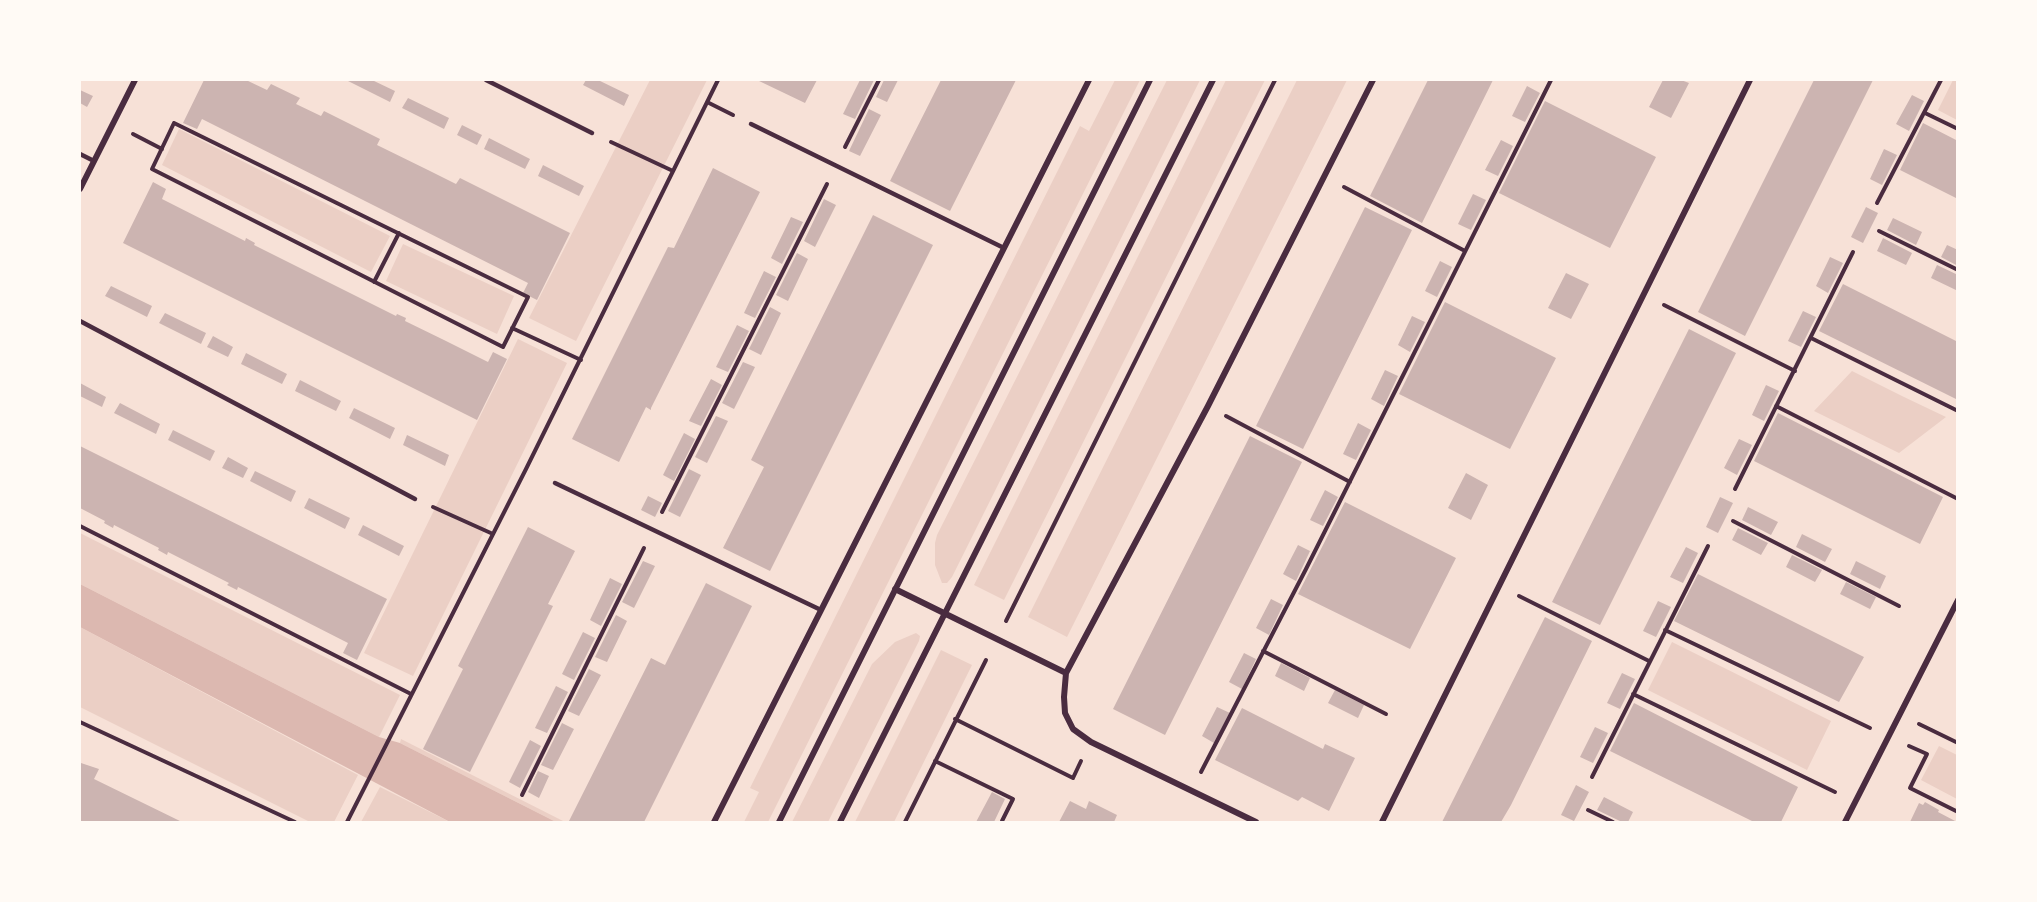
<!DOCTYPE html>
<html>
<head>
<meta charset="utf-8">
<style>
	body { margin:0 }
	#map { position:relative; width:2037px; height:902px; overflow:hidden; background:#f7e1d7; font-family:Poppins,sans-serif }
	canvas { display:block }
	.frame { position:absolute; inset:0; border:81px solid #fffaf5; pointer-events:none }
</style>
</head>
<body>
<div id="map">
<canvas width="2037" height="902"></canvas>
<div class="frame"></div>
</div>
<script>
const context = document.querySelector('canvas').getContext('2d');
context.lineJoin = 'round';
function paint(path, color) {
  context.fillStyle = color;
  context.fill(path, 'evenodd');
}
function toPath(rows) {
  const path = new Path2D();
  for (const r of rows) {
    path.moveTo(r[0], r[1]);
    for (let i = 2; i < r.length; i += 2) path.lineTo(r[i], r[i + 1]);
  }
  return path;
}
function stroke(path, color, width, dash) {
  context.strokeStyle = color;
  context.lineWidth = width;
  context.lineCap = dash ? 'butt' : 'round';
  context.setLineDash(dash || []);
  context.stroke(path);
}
const green = toPath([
	[650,80,707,80,576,341,529,318],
	[1115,80,1140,80,768,822,744,822,759,792,750,788,1080,126,1089,131],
	[1167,80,1200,80,952,577,947,583,942,583,935,565,935,543,937,535],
	[1226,80,1265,80,1004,600,974,585],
	[1297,80,1347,80,1067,637,1028,617],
	[1953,80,1957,80,1957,120,1938,110],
	[179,129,390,236,371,272,162,165],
	[403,244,514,296,497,334,386,281],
	[518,339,567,363,413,676,364,653],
	[1852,371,1904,397,1946,417,1899,453,1814,411],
	[80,533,400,695,379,737,80,584],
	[80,627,358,775,334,822,310,822,80,707],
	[916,633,920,636,919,641,828,822,792,822,872,664,895,642],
	[1672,642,1831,721,1807,770,1648,690],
	[941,650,972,665,894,822,855,822],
	[401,739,565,822,556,822,400,743],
	[1939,746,1957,755,1957,799,1921,780],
	[380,787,450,822,361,822]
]);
const water = toPath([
	[80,584,379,737,400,743,556,822,450,822,80,627]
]);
const building = toPath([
	[204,80,246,80,267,90,271,84,300,98,296,104,321,116,324,111,380,139,377,145,430,171,456,184,460,178,570,233,537,300,523,293,528,283,202,119,197,129,183,123],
	[349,80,372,80,395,91,390,102,348,81],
	[586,80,598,80,629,95,624,106,583,85],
	[757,80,817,80,805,103],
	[860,80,874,80,855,119,843,114],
	[884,80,898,80,887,102,876,97],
	[941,80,1016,80,950,211,890,181],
	[1428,80,1493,80,1422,223,1370,196],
	[1663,80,1681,80,1689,83,1671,118,1649,107],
	[1814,80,1873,80,1745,336,1698,312],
	[1527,86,1540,93,1525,122,1512,116],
	[80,90,93,96,87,107,80,103],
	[1912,95,1924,101,1909,131,1896,124],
	[408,98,449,118,444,129,402,108],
	[1545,101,1656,157,1610,248,1499,193],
	[869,109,881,115,860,156,849,151],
	[1923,123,1958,141,1958,199,1900,170],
	[462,125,482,135,477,145,457,135],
	[489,138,530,159,525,169,484,149],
	[1501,140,1513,146,1498,176,1485,170],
	[1884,149,1897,155,1882,185,1870,179],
	[543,165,584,186,579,196,538,176],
	[713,168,760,192,651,408,651,410,646,407,619,462,572,439,668,247,674,248],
	[153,182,166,189,162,199,245,241,246,238,255,243,254,245,396,316,397,314,406,318,405,321,446,341,488,362,493,352,507,359,477,420,123,243],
	[1473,194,1486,200,1471,230,1458,224],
	[824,199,836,205,815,247,804,241],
	[1365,207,1412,230,1303,449,1256,426],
	[1866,207,1878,213,1863,243,1851,237],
	[873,215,933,245,770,571,723,548,764,467,751,460],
	[791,217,803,222,782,264,771,258],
	[1893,218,1922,232,1916,245,1887,230],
	[1883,238,1912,253,1906,265,1877,251],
	[1947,245,1958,250,1958,266,1941,257],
	[797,253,808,259,788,301,776,295],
	[1830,257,1843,263,1828,293,1816,286],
	[1440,261,1452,267,1437,297,1425,291],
	[1937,265,1958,275,1958,291,1931,278],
	[764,271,776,277,755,318,744,313],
	[1566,273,1589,284,1571,319,1548,308],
	[1843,284,1958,342,1958,400,1819,331],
	[111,286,152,306,147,317,105,296],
	[1445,302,1556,358,1510,449,1399,394],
	[770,307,781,313,761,355,749,349],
	[1803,311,1816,317,1801,347,1788,341],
	[165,313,206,333,201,344,159,323],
	[1412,316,1425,322,1410,352,1398,345],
	[737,325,749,331,728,372,716,367],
	[1689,329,1736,353,1600,625,1552,602],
	[213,336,233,347,228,357,207,347],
	[246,353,287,374,282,384,241,364],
	[743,362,755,367,734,409,722,403],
	[1385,370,1398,376,1384,406,1371,399],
	[711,379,722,385,701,426,689,421],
	[300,380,341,401,336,411,295,391],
	[80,383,106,397,102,407,80,396],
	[1766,385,1779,391,1764,421,1752,415],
	[120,403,160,424,156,434,114,413],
	[354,408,395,428,390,439,349,418],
	[1778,413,1943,497,1920,544,1754,461],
	[716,416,728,421,707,463,695,457],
	[1358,423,1371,430,1356,460,1343,454],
	[173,430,215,451,210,461,168,440],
	[684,433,695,439,674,481,663,475],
	[407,435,449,455,445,466,403,445],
	[1250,436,1302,462,1165,735,1113,709],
	[1739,439,1752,445,1737,475,1724,468],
	[80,446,387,599,357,660,343,653,348,643,238,587,237,590,227,585,229,583,168,552,167,555,158,550,159,548,114,525,113,528,104,523,105,521,80,508],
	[228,457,248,468,243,478,222,468],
	[689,469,701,475,680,517,668,511],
	[255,471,296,491,291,502,250,481],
	[1466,473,1488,485,1471,520,1448,508],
	[1325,490,1338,497,1323,526,1310,520],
	[648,496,662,503,655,517,641,510],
	[1720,497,1733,503,1718,533,1706,527],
	[309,498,350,518,345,529,304,508],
	[1345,502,1456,558,1410,649,1298,594],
	[1748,507,1778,522,1771,535,1742,520],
	[363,525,404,546,399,556,358,535],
	[528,527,575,551,548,604,553,606,470,772,423,749,463,669,458,666],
	[1738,528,1768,543,1761,555,1732,540],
	[1802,534,1832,549,1825,562,1796,547],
	[1298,545,1310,551,1296,581,1283,574],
	[1686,547,1698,553,1683,583,1670,577],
	[1792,555,1822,570,1815,582,1786,567],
	[643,561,655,566,634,608,622,602],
	[1856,561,1886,576,1880,589,1850,574],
	[1698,574,1864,657,1839,702,1674,621],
	[610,578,622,584,601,626,590,620],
	[1846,582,1876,597,1870,609,1840,594],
	[706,583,752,606,644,822,569,821,651,658,665,665],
	[1271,599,1283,605,1269,635,1256,628],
	[1658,601,1671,607,1656,637,1643,631],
	[616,615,627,621,607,662,595,657],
	[1545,617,1592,641,1511,805,1501,822,1442,822],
	[583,632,595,638,574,680,562,674],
	[1244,653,1256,659,1242,689,1229,682],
	[1281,663,1310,678,1304,691,1275,676],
	[589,669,601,675,579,716,568,711],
	[1622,673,1635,679,1620,709,1607,703],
	[556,686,568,692,547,733,535,728],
	[1335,690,1364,705,1358,718,1328,703],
	[1634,703,1798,787,1781,822,1754,822,1610,751],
	[1217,707,1230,713,1214,743,1202,736],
	[1242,708,1323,749,1325,744,1355,758,1329,811,1302,797,1298,801,1215,760],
	[562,723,574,729,553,770,541,765],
	[1595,727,1608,733,1593,763,1580,757],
	[530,740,541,746,520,788,509,782],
	[81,763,99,769,94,779,182,822,80,822],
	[538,771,549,776,539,798,528,792],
	[1576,785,1589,792,1574,821,1561,815],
	[992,792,1005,799,994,822,976,822],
	[1604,797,1633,812,1628,822,1622,822,1597,810],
	[1070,801,1086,809,1089,801,1117,815,1114,822,1059,822],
	[1925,802,1939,810,1938,812,1957,822,1910,822,1919,803,1923,805]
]);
const path = toPath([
	[707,102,733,115],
	[1925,113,1958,129],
	[174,123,528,297,503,347,152,169,174,123],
	[133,134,162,149],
	[611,142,673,171],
	[845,147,879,80],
	[1344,187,1465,251],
	[1877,203,1941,80],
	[1879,231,1958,270],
	[374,282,399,233],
	[1664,305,1795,371],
	[512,328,581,360],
	[1811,338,1958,411],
	[1776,406,1958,499],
	[1226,416,1350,482],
	[1735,489,1853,252],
	[433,507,493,534],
	[662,512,827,184],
	[1733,521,1899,606],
	[80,526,411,694],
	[1519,596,1649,661],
	[1006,621,1275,80],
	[1665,630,1870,728],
	[1263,651,1386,714],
	[1633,694,1835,792],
	[955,719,1073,778,1081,761],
	[80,722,295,822],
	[1919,724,1958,743],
	[1909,746,1927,754,1910,788,1958,812],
	[935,761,1013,799,1002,821],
	[1201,772,1306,569,1551,80],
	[1592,777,1708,546],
	[522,795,644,548],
	[1588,810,1613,822],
	[347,822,526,469,718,80],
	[905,822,986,660]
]);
const service = toPath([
	[486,80,592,133],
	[751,124,1004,248],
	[80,154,94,161],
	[80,321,415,499],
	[555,483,821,610]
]);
const minor = toPath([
	[80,189,135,80],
	[895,589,1066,673],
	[714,822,1089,80],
	[779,822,1150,80],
	[840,822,1213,80],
	[1256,822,1091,742,1073,729,1065,713,1064,697,1066,673,1208,406,1373,80],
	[1382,822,1750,80],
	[1845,822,1958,600]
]);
paint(green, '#ebcfc5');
paint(water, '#dcb8b0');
paint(building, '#ccb4b1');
stroke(path, '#4a2c40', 4);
stroke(service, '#4a2c40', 4.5);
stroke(minor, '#4a2c40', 6);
</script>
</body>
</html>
